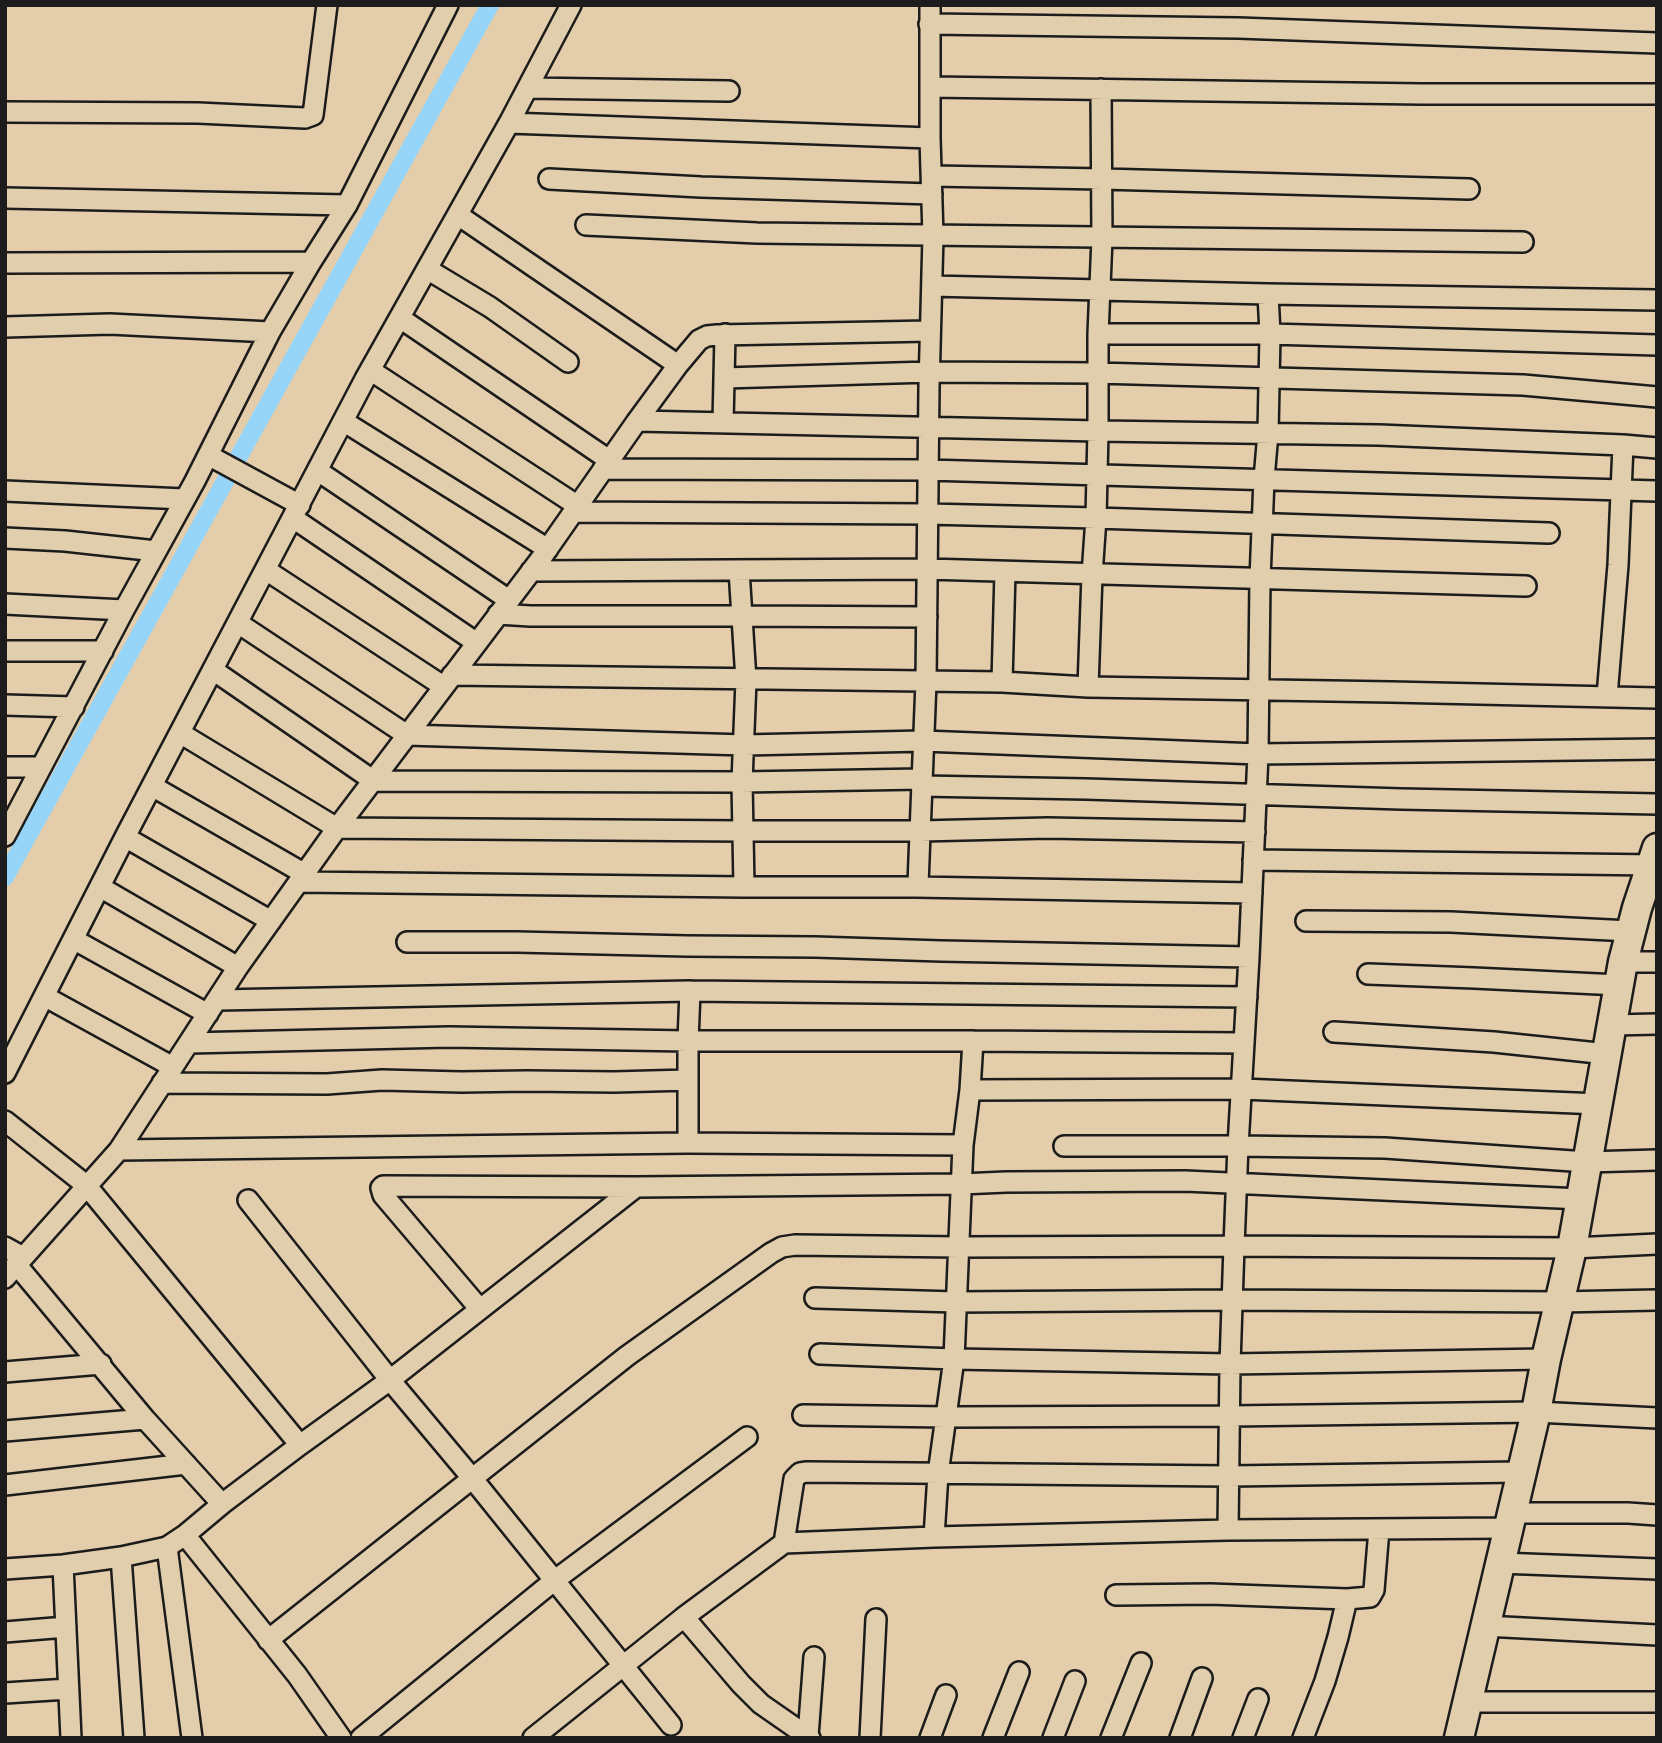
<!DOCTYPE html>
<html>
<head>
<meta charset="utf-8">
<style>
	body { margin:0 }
	#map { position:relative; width:1662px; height:1743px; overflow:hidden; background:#e4cdaa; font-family:"Shantell Sans",sans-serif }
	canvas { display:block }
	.frame { position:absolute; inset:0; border:7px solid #1c1c1c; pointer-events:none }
</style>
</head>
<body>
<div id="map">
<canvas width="1662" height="1743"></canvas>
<div class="frame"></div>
</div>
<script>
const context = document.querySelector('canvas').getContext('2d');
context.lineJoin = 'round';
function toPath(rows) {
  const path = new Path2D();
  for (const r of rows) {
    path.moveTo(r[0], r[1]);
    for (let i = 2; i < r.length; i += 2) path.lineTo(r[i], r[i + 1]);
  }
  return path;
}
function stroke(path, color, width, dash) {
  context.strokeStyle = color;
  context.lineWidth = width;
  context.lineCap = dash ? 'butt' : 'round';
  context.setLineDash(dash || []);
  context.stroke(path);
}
const canal = toPath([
	[5,877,490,5]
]);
const street = toPath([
	[929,24,1238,28,1657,43],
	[931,87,1421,94,1657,94],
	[528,88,729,91],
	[5,112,198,113,305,118,313,115,327,5],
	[509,123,930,138],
	[932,176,1103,179,1469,189],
	[549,179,701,187,932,194],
	[5,198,347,205],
	[458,215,678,365],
	[586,225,757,233,1523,242],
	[5,263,311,262],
	[427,269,490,307,568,362],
	[932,286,1268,294,1657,300],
	[400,318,609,460],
	[5,327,110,324,270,332],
	[1098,334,1270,334,1657,345],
	[370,370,578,506],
	[724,378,929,372,1098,373,1523,385,1657,397],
	[343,421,548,549],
	[637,421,1098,431,1379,435,1623,445,1657,448],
	[723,423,725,334],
	[208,455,300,505],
	[603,469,928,470,1657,491],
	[318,471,509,600],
	[5,491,184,499],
	[573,512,928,514,1096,518,1549,533],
	[293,518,477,643],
	[5,538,65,541,156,551],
	[266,570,443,686],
	[739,570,746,680,742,782,744,887],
	[531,571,927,569,1526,586],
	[5,604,124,610],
	[498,614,530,616,742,616,927,617],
	[238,623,407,735,745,745,923,741,1258,754,1657,749],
	[5,651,103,651],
	[213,670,374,781,742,782,922,779],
	[452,675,1002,682,1088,687,1391,692,1657,698],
	[1002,682,1005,572],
	[1088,687,1092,575,1096,518,1098,431,1098,334,1102,238,1101,89],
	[1607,696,1618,565,1623,445],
	[5,705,74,707],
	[180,733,337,828,742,831,920,831,1048,828,1255,832],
	[5,767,41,767],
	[152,786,305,874],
	[921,786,1086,789,1401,799,1657,804],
	[5,836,124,610,195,481,270,332,311,262,347,205,448,5],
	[125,837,271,921],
	[1253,860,1657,865],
	[299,882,744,887,916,887,918,884,926,682,929,386,933,236,930,138,930,5],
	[100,887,238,967],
	[916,887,1252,893],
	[1306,921,1451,922,1630,931],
	[73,939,208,1014],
	[407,942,517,942,687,946,815,947,941,951,1249,957],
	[1623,962,1657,962],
	[1368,974,1474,978,1619,985],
	[44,996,173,1067],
	[218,1000,690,991,1247,997],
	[1612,1025,1657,1024],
	[1334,1032,1494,1042,1607,1054],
	[189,1043,449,1037,688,1041,973,1041,1244,1043],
	[5,1073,125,837,365,379,509,123,571,5],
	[162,1083,327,1084,382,1080,461,1082,527,1081,614,1082,688,1080],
	[970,1090,1242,1089,1599,1104],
	[5,1121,86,1185,300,1445],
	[688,1143,688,1041,690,991],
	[963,1145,970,1090,973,1041],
	[1064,1146,1238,1146,1385,1148,1587,1162,1657,1160],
	[119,1150,688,1143,963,1145,954,1359,938,1474,934,1537],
	[248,1200,390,1380,472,1478,671,1725],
	[5,1247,23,1257],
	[16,1264,145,1419,222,1504],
	[5,1278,119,1150,238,967,337,828,542,557,637,421,678,365,699,340,707,336,717,335,930,331],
	[815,1298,956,1302,1232,1300,1560,1302,1657,1300],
	[479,1308,383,1195,381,1188,383,1186,636,1187,961,1184,1006,1182,1185,1181,1581,1199],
	[820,1354,954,1359,1230,1364,1546,1359],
	[5,1372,101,1364],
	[803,1415,947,1417,1230,1416,1536,1412,1657,1418],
	[5,1431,145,1419],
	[5,1485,186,1464],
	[1512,1513,1628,1513,1657,1515],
	[1228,1530,1230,1364,1234,1246,1238,1146,1249,957,1258,754,1260,579,1264,479,1268,433,1270,334,1268,294],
	[185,1535,297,1675,341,1738],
	[784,1543,934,1537,1228,1530,1508,1528],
	[167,1547,192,1738],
	[121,1557,134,1738],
	[1500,1563,1657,1569],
	[63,1565,71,1738],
	[5,1569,63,1565,121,1557,167,1547,185,1535,222,1504,300,1445,390,1380,636,1187],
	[1116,1595,1210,1594,1347,1599,1370,1597,1374,1590,1379,1529],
	[684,1617,741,1684,761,1704,810,1738],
	[1485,1626,1657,1635],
	[5,1632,66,1627],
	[268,1640,627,1356,771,1253,782,1247,795,1245,959,1247,1234,1246,1572,1248,1657,1244],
	[5,1693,68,1689],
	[1468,1702,1657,1702],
	[808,1736,814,1657],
	[361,1738,555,1580,747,1437],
	[533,1738,684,1617,784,1543,794,1479,800,1473,807,1472,1229,1476,1521,1472],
	[870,1738,876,1619],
	[930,1738,946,1695],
	[993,1738,1019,1672],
	[1053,1738,1075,1681],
	[1111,1738,1141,1663],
	[1180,1738,1202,1678],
	[1243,1738,1258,1699],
	[1303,1738,1325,1681,1338,1637,1347,1599]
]);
const secondary = toPath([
	[1459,1738,1536,1412,1546,1359,1572,1248,1623,962,1637,908,1657,848]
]);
stroke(canal, '#97d5f8', 18);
stroke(street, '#1c1c1c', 24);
stroke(secondary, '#1c1c1c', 33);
stroke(street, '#e1ceac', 19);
stroke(secondary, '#e1ceac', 28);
</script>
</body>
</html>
